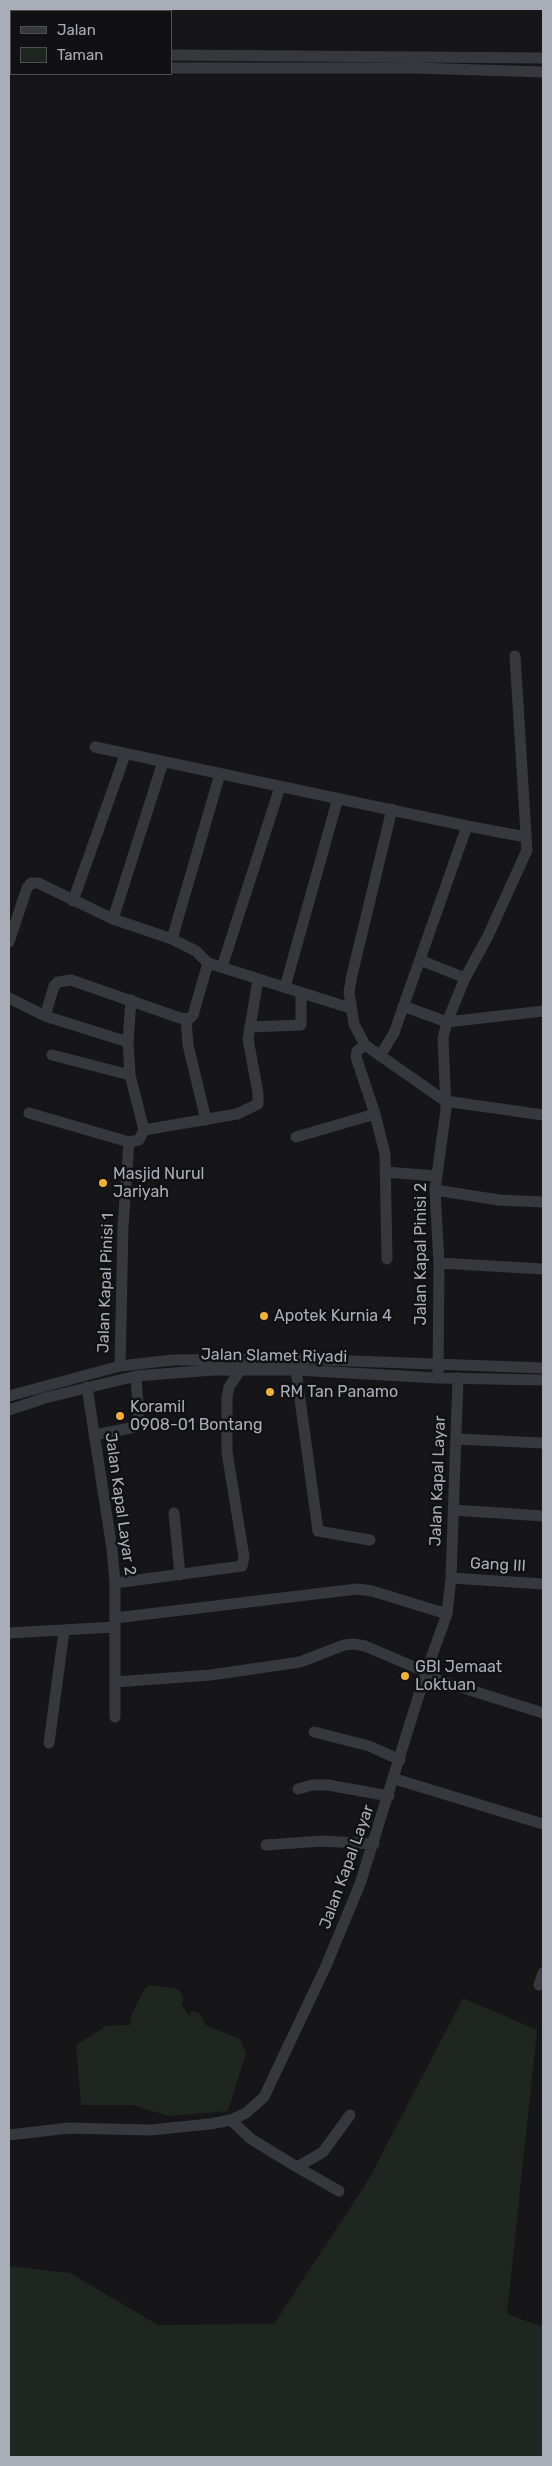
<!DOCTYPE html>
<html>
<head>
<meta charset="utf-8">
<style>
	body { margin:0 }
	#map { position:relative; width:552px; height:2466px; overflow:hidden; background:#161618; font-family:Rubik,sans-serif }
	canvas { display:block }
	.frame { position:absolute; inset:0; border:10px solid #a8adb8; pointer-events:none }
	.legend { position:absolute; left:10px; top:10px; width:162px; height:65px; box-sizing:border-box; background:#111113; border:1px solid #4d4f55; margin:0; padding:6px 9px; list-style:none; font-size:15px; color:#a8adb8 }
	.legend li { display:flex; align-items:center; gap:10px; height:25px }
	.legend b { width:25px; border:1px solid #4d4f55 }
</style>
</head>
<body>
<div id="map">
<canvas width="552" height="2466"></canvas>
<div class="frame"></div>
<ul class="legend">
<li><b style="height:6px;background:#37383d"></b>Jalan</li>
<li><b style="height:14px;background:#1e261f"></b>Taman</li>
</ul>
</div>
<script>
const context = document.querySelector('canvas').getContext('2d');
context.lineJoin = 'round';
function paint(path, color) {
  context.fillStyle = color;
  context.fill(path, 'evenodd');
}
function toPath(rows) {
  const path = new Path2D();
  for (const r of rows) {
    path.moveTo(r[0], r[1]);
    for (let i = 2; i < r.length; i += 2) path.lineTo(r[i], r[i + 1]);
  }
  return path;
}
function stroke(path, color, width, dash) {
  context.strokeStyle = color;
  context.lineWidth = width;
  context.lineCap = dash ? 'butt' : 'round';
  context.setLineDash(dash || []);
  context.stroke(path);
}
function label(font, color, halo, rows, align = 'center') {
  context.font = font + ' Rubik,sans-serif';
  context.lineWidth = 5;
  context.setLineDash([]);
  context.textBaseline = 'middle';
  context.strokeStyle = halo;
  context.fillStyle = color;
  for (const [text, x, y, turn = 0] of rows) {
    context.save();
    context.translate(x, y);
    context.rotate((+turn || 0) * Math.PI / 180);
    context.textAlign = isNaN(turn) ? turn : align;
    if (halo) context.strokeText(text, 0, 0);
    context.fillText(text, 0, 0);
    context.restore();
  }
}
const green = toPath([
	[151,1985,178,1989,183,1996,182,2006,190,2016,191,2011,199,2013,206,2025,240,2039,246,2053,228,2111,169,2116,132,2105,81,2105,76,2045,106,2026,130,2025,132,2014,145,1988],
	[463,1998,537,2030,507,2314,543,2327,543,2457,9,2457,9,2266,70,2273,158,2325,274,2324,369,2179]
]);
const minor = toPath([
	[9,53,11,53],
	[171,55,543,58],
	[9,68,11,68],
	[171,68,416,68,543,72],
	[95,747,467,826],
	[392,809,352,975,349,992,354,1024,365,1045,445,1101,543,1115],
	[73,901,125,755],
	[113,919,163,762],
	[172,939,220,774],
	[9,942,27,888,31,883,38,883,113,919,172,939,196,951,208,963,350,1008],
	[420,960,465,978],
	[222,967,280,787],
	[285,987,338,798],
	[9,998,45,1016,128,1042,130,1075,144,1130,139,1140,129,1142,29,1113],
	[403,1006,447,1022,543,1011],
	[45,1016,54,986,58,982,71,980,180,1018,189,1019,193,1015,208,963],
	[186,1019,188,1045,206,1120],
	[250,1027,301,1025,301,994],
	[128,1042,131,1000],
	[365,1045,357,1051,356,1057,375,1114,385,1154,387,1259],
	[52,1055,130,1075],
	[380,1056,394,1033,467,826,526,837],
	[144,1130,237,1114,258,1104,258,1093,248,1039,258,980],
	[296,1137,375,1114],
	[385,1172,436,1176],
	[435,1190,499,1200,543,1202],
	[439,1263,543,1269],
	[120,1366,123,1227,129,1142],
	[296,1370,318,1531,370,1540],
	[438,1378,439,1263,435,1190,446,1109,443,1038,447,1022,465,978,488,936,527,850,515,656],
	[87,1387,112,1549,115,1583,115,1717],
	[9,1396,120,1366,173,1360,297,1359,543,1368],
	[9,1410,45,1398,136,1376,213,1370,296,1370,438,1378,543,1380],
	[94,1435,136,1427,139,1422,136,1376],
	[456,1439,543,1443],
	[454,1510,543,1516],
	[174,1513,180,1575],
	[451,1578,543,1584],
	[115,1583,242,1566,244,1557,227,1452,227,1398,229,1387,241,1369],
	[115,1618,357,1589,372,1591,447,1614],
	[9,1633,115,1627],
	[425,1676,543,1713],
	[115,1682,211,1675,300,1662,344,1645,354,1644,365,1646,426,1672],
	[314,1732,369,1746,400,1760],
	[49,1743,64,1631],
	[395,1779,543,1824],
	[298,1789,312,1785,328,1785,389,1796],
	[266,1845,322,1841,374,1844],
	[539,1985,543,1973],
	[231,2120,251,2139,297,2167,323,2152,350,2115],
	[9,2135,69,2128,150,2130,210,2124,231,2120,246,2113,264,2097,326,1966,360,1884,426,1672,447,1614,451,1578,458,1378],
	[297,2167,339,2191]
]);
const markers = [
	[103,1183,5,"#f2b134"],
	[264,1316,5,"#f2b134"],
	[270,1392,5,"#f2b134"],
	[120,1416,5,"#f2b134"],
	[405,1676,5,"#f2b134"]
];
const poiNames = [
	["Masjid Nurul",113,1174],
	["Jariyah",113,1192],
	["Apotek Kurnia 4",274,1316],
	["RM Tan Panamo",280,1392],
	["Koramil",130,1407],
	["0908-01 Bontang",130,1425],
	["GBI Jemaat",415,1667],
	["Loktuan",415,1685]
];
const streetNames = [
	["Jalan Kapal Pinisi 2",421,1254,-90],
	["Jalan Kapal Pinisi 1",106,1283,-88],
	["Jalan Slamet Riyadi",274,1356,1],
	["Jalan Kapal Layar",438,1481,-88],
	["Jalan Kapal Layar 2",120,1504,82],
	["Gang III",498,1565,3],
	["Jalan Kapal Layar",347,1867,-70]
];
paint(green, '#1e261f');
stroke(minor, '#37383d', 11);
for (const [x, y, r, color] of markers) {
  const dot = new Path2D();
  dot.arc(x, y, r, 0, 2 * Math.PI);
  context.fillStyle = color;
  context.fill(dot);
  stroke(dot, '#111113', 2);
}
label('16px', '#a8adb8', '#111113', poiNames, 'left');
label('16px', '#a8adb8', '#111113', streetNames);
</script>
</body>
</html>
